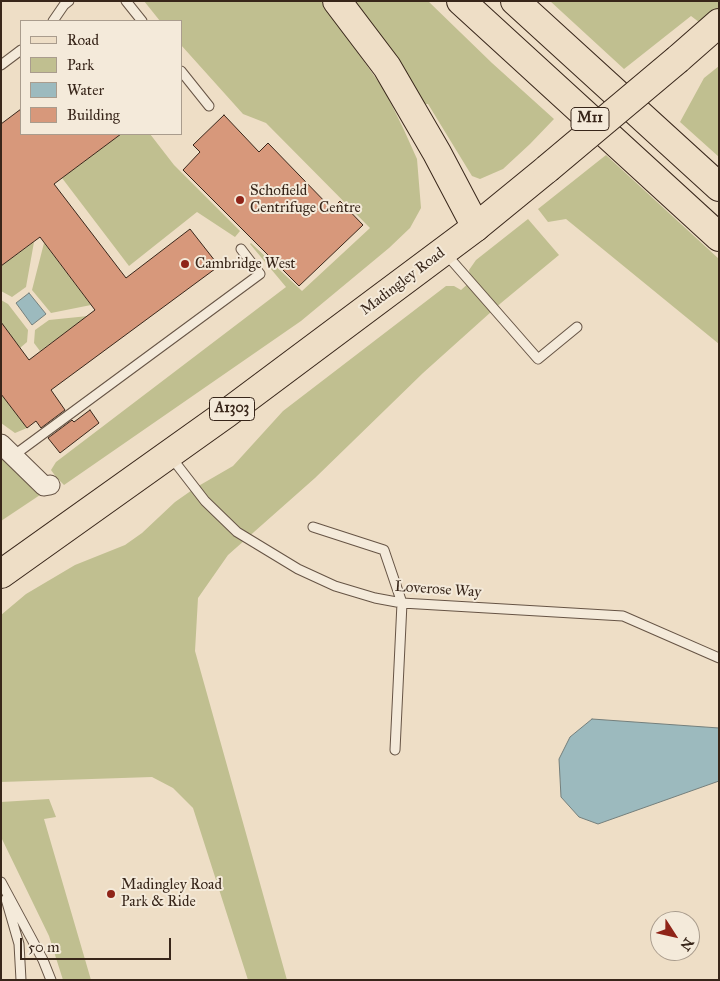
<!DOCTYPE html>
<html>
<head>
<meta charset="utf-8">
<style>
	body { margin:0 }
	#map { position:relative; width:720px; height:981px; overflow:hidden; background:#eedec6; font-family:"IM FELL Great Primer",serif }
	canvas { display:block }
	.frame { position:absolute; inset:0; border:2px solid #38261a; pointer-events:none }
	.legend { position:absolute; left:20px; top:20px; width:162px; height:115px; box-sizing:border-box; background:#f4eada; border:1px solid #a99c8d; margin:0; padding:6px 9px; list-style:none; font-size:15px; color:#38261a }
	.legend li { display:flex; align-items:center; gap:10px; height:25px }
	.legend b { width:25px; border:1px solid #a99c8d }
	.north { position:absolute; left:650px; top:911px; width:50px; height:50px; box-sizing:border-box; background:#f4eada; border:1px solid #a99c8d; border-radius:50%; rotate:125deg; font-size:14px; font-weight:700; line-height:20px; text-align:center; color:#38261a }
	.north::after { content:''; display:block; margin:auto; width:18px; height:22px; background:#8f2418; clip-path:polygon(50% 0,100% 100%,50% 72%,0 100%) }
	.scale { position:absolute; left:20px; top:938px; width:151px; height:22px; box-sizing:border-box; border:2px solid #38261a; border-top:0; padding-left:6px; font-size:15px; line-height:18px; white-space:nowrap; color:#38261a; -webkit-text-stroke:4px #f4eada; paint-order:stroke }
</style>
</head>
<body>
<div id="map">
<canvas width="720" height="981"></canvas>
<div class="frame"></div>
<ul class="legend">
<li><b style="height:6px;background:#eedec6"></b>Road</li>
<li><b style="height:14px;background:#c0bf90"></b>Park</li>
<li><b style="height:14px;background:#9cbabe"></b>Water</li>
<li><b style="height:14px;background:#d7987b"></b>Building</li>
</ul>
<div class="north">N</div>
<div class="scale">50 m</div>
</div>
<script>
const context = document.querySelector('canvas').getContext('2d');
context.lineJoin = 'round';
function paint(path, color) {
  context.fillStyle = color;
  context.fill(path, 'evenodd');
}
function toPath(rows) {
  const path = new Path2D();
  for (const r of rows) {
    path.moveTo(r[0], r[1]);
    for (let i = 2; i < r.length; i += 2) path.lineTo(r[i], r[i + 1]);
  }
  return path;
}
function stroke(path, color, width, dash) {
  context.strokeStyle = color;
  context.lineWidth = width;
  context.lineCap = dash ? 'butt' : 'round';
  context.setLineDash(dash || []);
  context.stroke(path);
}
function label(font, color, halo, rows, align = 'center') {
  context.font = font + ' "IM FELL Great Primer",serif';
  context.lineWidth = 4;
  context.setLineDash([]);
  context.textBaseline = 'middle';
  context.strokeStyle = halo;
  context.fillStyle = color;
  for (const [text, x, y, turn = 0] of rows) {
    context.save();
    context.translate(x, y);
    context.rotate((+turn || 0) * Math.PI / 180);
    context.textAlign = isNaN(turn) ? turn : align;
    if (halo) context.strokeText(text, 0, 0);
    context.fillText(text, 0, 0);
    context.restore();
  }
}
const green = toPath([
	[144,1,321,1,385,91,404,130,417,159,421,208,410,228,389,248,301,321,64,485,56,477,51,470,56,462,286,287,250,244,251,243,302,291,370,228,266,123,243,114,181,45,181,21,160,21],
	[355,1,428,1,492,63,554,119,530,144,503,169,480,179,472,176,428,104,423,104],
	[550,1,719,1,719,8,703,25,691,16,624,69],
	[719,66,719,157,680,122,704,78],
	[121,134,150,134,174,165,240,231,235,237,197,212,129,266,62,178],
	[606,155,719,259,719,344,566,219,548,222,538,209],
	[528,219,559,255,501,303,423,373,315,478,228,555,198,598,195,651,287,980,248,980,193,808,173,788,152,777,1,782,1,615,26,594,75,565,125,545,142,533,175,502,195,488,233,466,283,411,446,286,454,286,461,290,471,281,469,270,476,260],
	[34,242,26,287,12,297,1,291,1,266],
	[44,243,91,305,51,313,32,290],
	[1,300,8,304,28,330,27,342,20,348,1,322],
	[88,316,40,351,34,343,35,330,49,320],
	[1,394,27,428,15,433,1,423],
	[1,453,40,495,1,521],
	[49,799,56,817,44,819,91,980,63,980,49,936,1,837,1,802]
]);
const water = toPath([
	[29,293,46,314,32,325,16,303,29,293],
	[592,719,719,728,719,781,598,824,579,817,561,797,559,759,570,737,592,719]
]);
const building = toPath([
	[21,109,21,134,121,134,54,184,126,278,190,229,219,266,51,390,65,410,41,428,36,421,27,428,1,394,1,322,29,360,95,310,40,237,1,266,1,124,21,109],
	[224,115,259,152,268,143,332,209,340,201,363,225,299,286,183,170,200,152,193,145,224,115],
	[90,410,99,423,60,453,48,438,72,420,74,422,90,410]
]);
const lane = toPath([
	[126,1,142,21],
	[53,21,64,5,69,1],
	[1,65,21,50],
	[181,71,209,106],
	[446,254,538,359,577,327],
	[13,456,260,274,241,249],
	[171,457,205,501,237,532,298,569,335,586,375,598,402,603,623,616,719,658],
	[313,527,384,550,402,603,395,750],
	[1,882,43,960,51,980],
	[6,899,19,944,21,980]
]);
const street = toPath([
	[1,444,44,486,50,485]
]);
const primary = toPath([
	[1,574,227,413,476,227]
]);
const highway = toPath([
	[337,1,387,67,437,153,476,227,547,169],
	[461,1,719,237],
	[515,1,719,187],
	[678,59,719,23]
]);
const highwayBridge = toPath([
	[547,169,678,59]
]);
const markers = [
	[240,200,5,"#8f2418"],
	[185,264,5,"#8f2418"],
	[111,894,5,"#8f2418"]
];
const shields = [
	[590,119,38],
	[232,409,45]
];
const shieldNames = [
	["M11",590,119],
	["A1303",232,409]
];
const poiNames = [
	["Schofield",250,191],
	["Centrifuge Centre",250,208],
	["Cambridge West",195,264],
	["Madingley Road",121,885],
	["Park & Ride",121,902]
];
const streetNames = [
	["Madingley Road",403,282,-37],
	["Loverose Way",438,590,4]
];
paint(green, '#c0bf90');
paint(water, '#9cbabe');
stroke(water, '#747f7c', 1);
paint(building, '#d7987b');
stroke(building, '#38261a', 1);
stroke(lane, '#665445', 11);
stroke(street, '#665445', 21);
stroke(primary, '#38261a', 30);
stroke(highway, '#38261a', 30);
stroke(lane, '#f4eada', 9);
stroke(street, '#f4eada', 19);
stroke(primary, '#eedec6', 28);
stroke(highway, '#eedec6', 28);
stroke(highwayBridge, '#38261a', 30, []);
stroke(highwayBridge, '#eedec6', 28);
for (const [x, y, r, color] of markers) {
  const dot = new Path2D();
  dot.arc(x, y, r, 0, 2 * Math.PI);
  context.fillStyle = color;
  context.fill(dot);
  stroke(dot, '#f4eada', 2);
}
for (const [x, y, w] of shields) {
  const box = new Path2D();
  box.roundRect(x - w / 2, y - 11.5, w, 23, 4);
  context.fillStyle = '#f4eada';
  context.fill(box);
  stroke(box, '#38261a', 1);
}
label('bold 14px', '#38261a', null, shieldNames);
label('15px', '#38261a', '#f4eada', poiNames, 'left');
label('15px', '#38261a', '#f4eada', streetNames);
</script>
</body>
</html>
